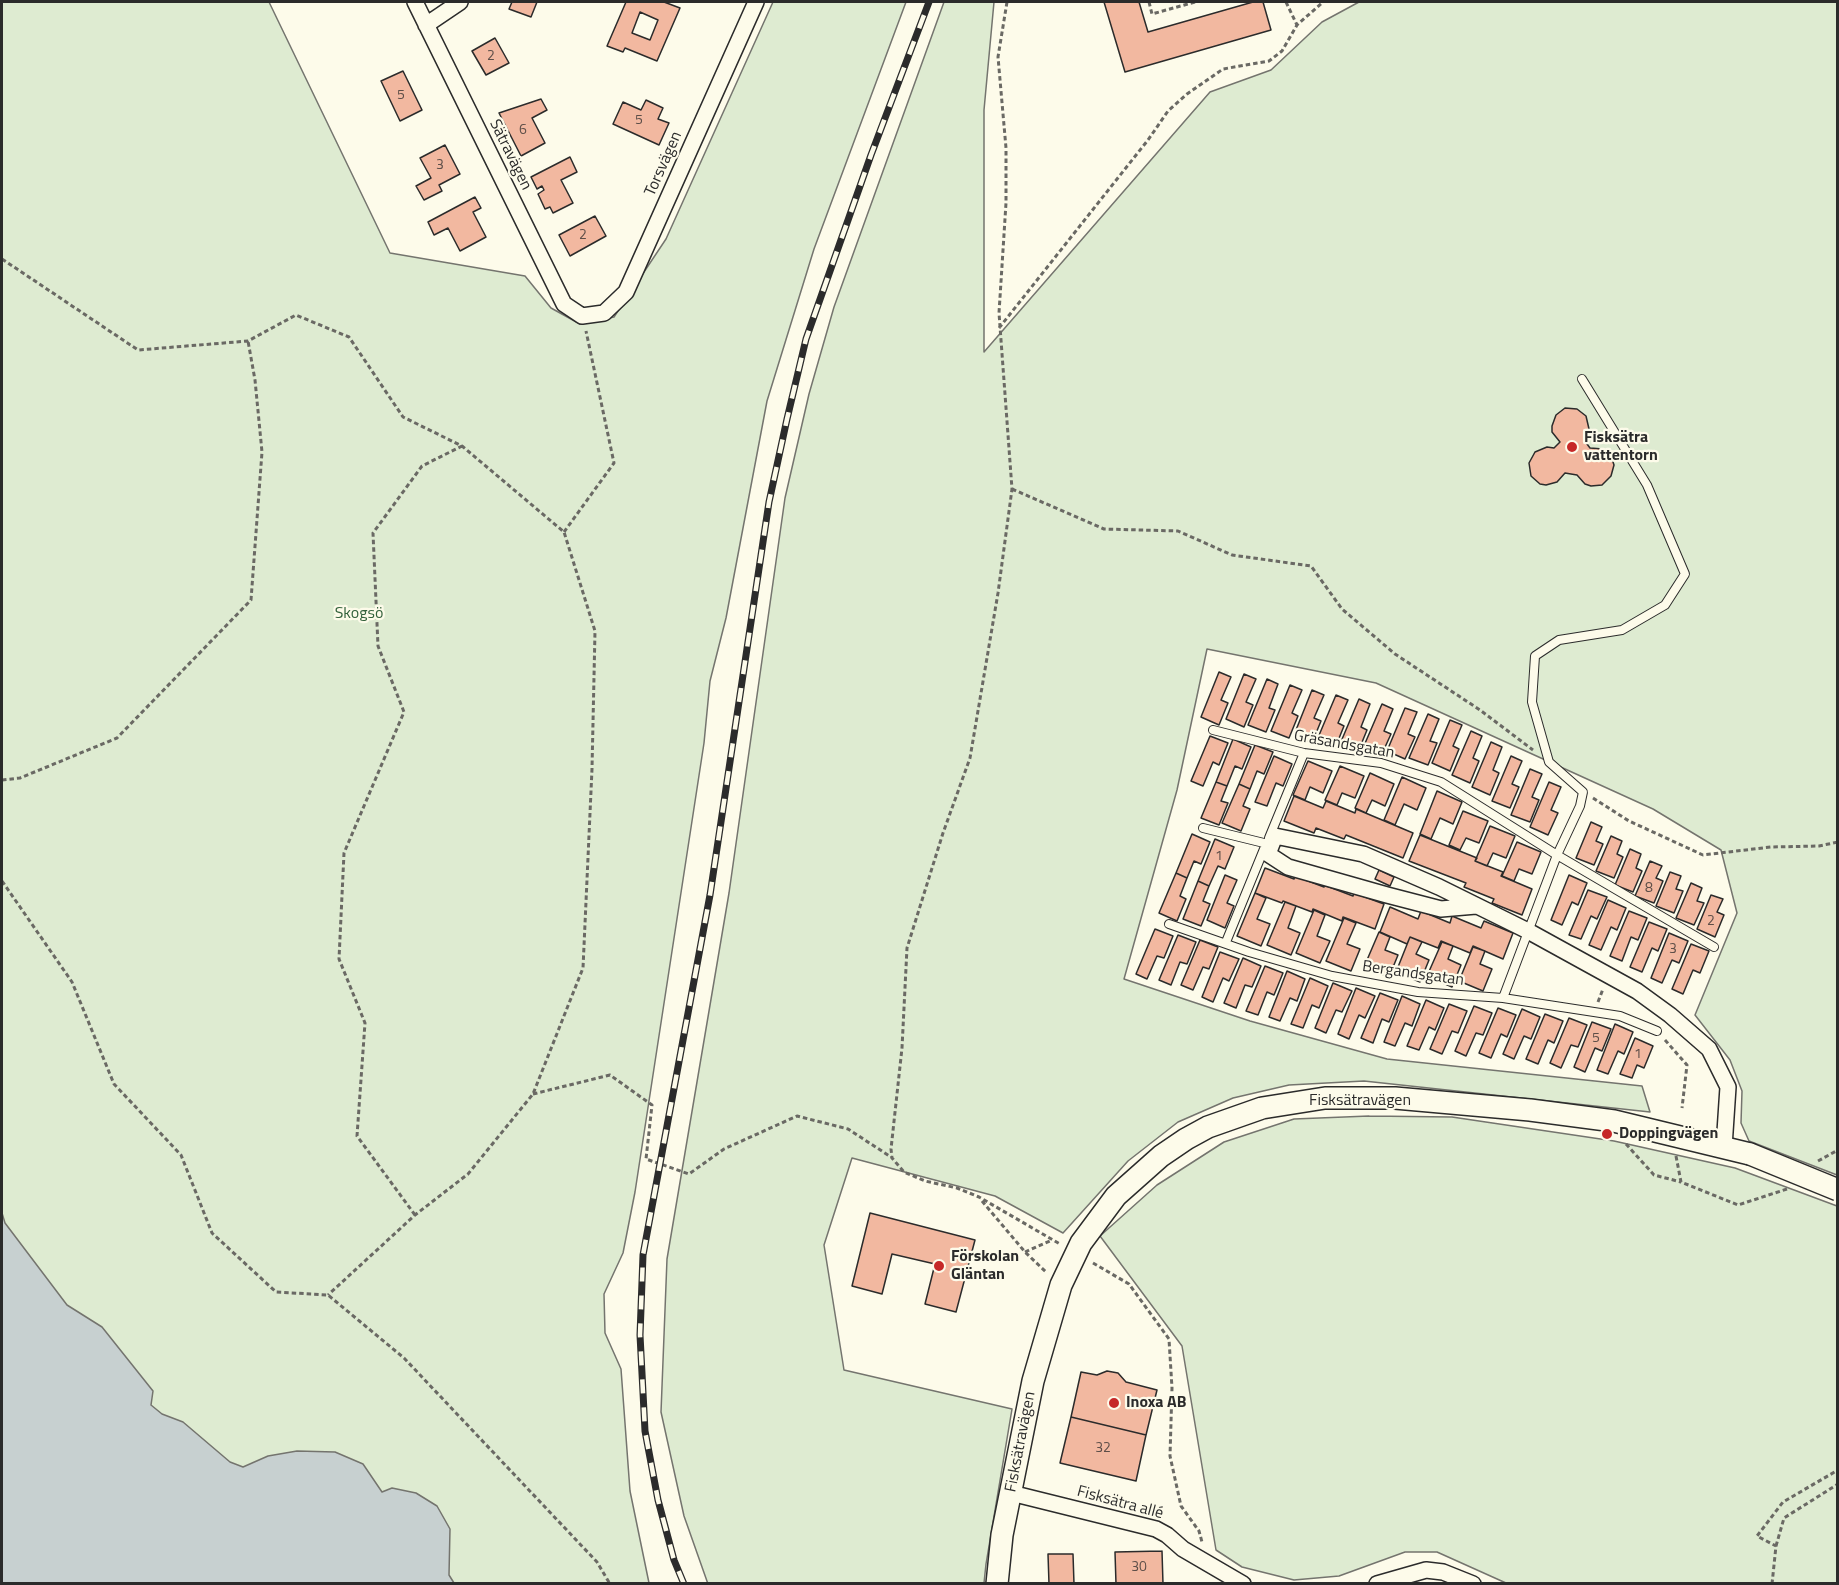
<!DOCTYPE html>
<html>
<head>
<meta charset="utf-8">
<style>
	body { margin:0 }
	#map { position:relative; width:1839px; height:1585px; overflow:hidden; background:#fdfbea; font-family:"Titillium Web",sans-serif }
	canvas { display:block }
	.frame { position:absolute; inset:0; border:3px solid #2b2b2b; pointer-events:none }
</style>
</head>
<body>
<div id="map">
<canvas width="1839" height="1585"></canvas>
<div class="frame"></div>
</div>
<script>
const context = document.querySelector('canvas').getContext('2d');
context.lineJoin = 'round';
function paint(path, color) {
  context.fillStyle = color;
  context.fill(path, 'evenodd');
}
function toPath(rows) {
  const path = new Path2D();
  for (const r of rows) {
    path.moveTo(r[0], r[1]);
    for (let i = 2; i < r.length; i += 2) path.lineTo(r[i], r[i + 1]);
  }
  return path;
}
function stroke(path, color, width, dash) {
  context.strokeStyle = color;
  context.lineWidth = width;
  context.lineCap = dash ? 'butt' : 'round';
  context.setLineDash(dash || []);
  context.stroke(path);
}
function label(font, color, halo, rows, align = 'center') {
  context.font = font + ' "Titillium Web",sans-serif';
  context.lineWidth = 4.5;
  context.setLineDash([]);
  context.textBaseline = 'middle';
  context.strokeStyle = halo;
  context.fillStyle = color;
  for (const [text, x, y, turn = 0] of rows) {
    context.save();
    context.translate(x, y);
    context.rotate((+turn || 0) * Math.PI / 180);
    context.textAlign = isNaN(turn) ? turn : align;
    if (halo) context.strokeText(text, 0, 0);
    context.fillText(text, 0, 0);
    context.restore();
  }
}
const green = toPath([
	[2,2,269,2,390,253,525,276,551,308,580,324,614,317,666,239,773,2,906,2,814,249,767,401,726,618,710,681,704,743,635,1192,623,1253,604,1294,605,1333,621,1369,630,1491,649,1583,2,1584,2,2],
	[944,2,994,2,984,110,984,352,1210,92,1271,70,1322,22,1359,2,1837,2,1837,1175,1749,1141,1741,1123,1742,1091,1730,1060,1695,1015,1737,913,1721,850,1653,809,1376,683,1207,649,1177,790,1124,979,1250,1021,1387,1059,1642,1086,1650,1112,1364,1081,1289,1085,1233,1098,1178,1122,1128,1161,1063,1233,995,1196,852,1158,824,1245,844,1370,1012,1409,986,1564,984,1583,708,1584,684,1516,661,1412,667,1259,729,893,785,498,809,394,834,307,944,2],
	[1369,1116,1452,1117,1614,1141,1735,1168,1837,1206,1837,1583,1506,1583,1437,1552,1405,1552,1339,1576,1294,1580,1242,1567,1216,1550,1182,1346,1100,1236,1157,1185,1224,1142,1294,1119,1369,1116]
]);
const water = toPath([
	[2,1213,5,1223,67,1305,102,1327,153,1391,151,1405,162,1414,183,1422,230,1462,243,1467,268,1456,297,1451,335,1452,363,1464,382,1492,392,1488,416,1493,437,1506,450,1529,449,1575,454,1583,2,1583,2,1213]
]);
const building = toPath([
	[512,2,537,2,531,17,509,9,512,2],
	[626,2,664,2,680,8,657,61,625,48,623,52,607,46,626,2],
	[640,12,658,20,650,40,632,33,640,12],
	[1104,2,1139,2,1148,32,1253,2,1263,2,1271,30,1125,72,1104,2],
	[495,38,509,63,486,75,472,51,495,38],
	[403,71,422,110,400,121,381,81,403,71],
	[541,99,547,110,532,118,545,143,521,156,499,113,541,99],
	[646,100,663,108,658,119,669,123,659,145,613,124,623,102,641,110,646,100],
	[445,145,460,174,439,185,442,191,424,200,416,186,431,178,420,158,445,145],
	[570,157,577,172,561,180,573,203,553,213,550,207,545,209,538,194,544,190,542,186,537,189,531,177,570,157],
	[475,197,481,208,473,212,486,237,460,251,448,228,434,235,428,222,475,197],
	[595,216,606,236,570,256,559,235,595,216],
	[1565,408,1577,409,1586,416,1589,429,1584,440,1590,448,1603,449,1612,459,1614,465,1611,476,1602,485,1591,486,1585,484,1577,475,1565,473,1557,482,1546,485,1540,484,1531,476,1529,463,1535,452,1547,447,1554,448,1560,442,1552,432,1552,426,1556,415,1565,408],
	[1219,672,1231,677,1221,700,1228,703,1219,725,1201,717,1219,672],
	[1244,674,1256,679,1246,702,1253,705,1244,727,1226,719,1244,674],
	[1267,679,1278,684,1269,708,1275,710,1266,732,1248,725,1267,679],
	[1290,685,1302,690,1292,713,1298,716,1289,738,1271,731,1290,685],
	[1312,690,1324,695,1314,718,1321,721,1312,743,1294,735,1312,690],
	[1336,695,1348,700,1338,723,1344,726,1335,748,1317,740,1336,695],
	[1359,699,1370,704,1361,727,1367,730,1358,752,1340,744,1359,699],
	[1382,704,1393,709,1384,731,1391,734,1381,756,1363,748,1382,704],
	[1405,708,1417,712,1408,734,1415,737,1405,759,1387,751,1405,708],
	[1428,714,1439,719,1430,741,1437,743,1428,765,1409,758,1428,714],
	[1450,720,1462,725,1453,746,1459,749,1450,771,1432,763,1450,720],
	[1471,731,1482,736,1473,758,1479,761,1470,783,1452,775,1471,731],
	[1210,736,1228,743,1219,765,1213,762,1203,786,1191,781,1210,736],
	[1233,739,1251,747,1242,769,1235,766,1227,786,1216,782,1233,739],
	[1491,742,1502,747,1493,770,1499,773,1490,795,1472,787,1491,742],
	[1255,745,1273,752,1264,774,1257,771,1250,789,1239,784,1255,745],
	[1274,756,1292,764,1283,786,1276,783,1267,806,1255,802,1274,756],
	[1511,756,1522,761,1512,784,1519,787,1510,808,1492,801,1511,756],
	[1308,761,1332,771,1323,793,1310,787,1305,800,1293,795,1308,761],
	[1340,766,1364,776,1355,798,1342,793,1337,805,1325,800,1340,766],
	[1530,769,1542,774,1532,797,1539,800,1530,822,1511,815,1530,769],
	[1370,773,1394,784,1385,806,1372,800,1366,813,1355,808,1370,773],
	[1402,777,1426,788,1417,810,1404,804,1395,825,1384,820,1402,777],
	[1216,782,1227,786,1221,801,1228,803,1219,825,1201,818,1216,782],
	[1549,782,1561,787,1551,810,1558,813,1548,835,1530,827,1549,782],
	[1239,784,1250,789,1243,806,1250,809,1241,831,1222,823,1239,784],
	[1437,791,1462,802,1453,824,1440,818,1431,839,1420,834,1437,791],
	[1294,796,1323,808,1326,801,1355,813,1356,809,1413,833,1403,858,1346,835,1344,839,1316,828,1314,833,1284,821,1294,796],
	[1463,811,1488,821,1479,843,1466,838,1460,850,1449,845,1463,811],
	[1591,822,1602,827,1596,841,1603,844,1594,865,1576,858,1591,822],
	[1490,826,1515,836,1506,858,1493,853,1487,866,1475,861,1490,826],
	[1192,834,1210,842,1201,864,1194,861,1187,878,1176,873,1192,834],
	[1420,835,1477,858,1475,861,1503,872,1501,876,1532,889,1522,915,1492,903,1494,899,1464,887,1466,883,1409,861,1420,835],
	[1611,836,1622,841,1617,854,1623,857,1614,878,1596,871,1611,836],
	[1215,839,1234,847,1225,869,1218,866,1209,886,1198,881,1215,839],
	[1517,842,1541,852,1532,874,1519,869,1514,881,1502,876,1517,842],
	[1630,849,1641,854,1636,868,1642,871,1633,892,1615,885,1630,849],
	[1650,861,1662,866,1656,878,1663,881,1654,903,1635,896,1650,861],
	[1265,868,1294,879,1295,876,1324,887,1324,885,1353,896,1354,893,1384,904,1375,929,1343,917,1342,921,1313,909,1312,912,1283,901,1282,903,1255,893,1265,868],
	[1379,870,1394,877,1390,886,1375,879,1379,870],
	[1670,872,1681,876,1676,889,1683,891,1674,913,1656,906,1670,872],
	[1176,873,1187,878,1180,896,1186,899,1177,921,1159,913,1176,873],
	[1225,875,1237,880,1227,903,1234,906,1225,928,1207,920,1225,875],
	[1569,875,1587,883,1578,905,1572,902,1562,925,1551,920,1569,875],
	[1198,881,1209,886,1203,901,1210,904,1201,926,1183,919,1198,881],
	[1691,883,1702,888,1697,901,1704,903,1694,925,1676,918,1691,883],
	[1588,890,1607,897,1597,919,1591,916,1581,939,1569,935,1588,890],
	[1255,893,1266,898,1257,919,1270,924,1261,946,1237,936,1255,893],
	[1711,895,1723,899,1717,912,1724,915,1715,937,1697,929,1711,895],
	[1608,900,1626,908,1617,930,1611,927,1601,950,1589,945,1608,900],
	[1285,902,1296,906,1288,928,1300,933,1291,955,1267,945,1285,902],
	[1390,907,1418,919,1421,911,1450,923,1452,916,1481,928,1484,921,1513,933,1503,959,1473,946,1470,953,1441,941,1438,948,1410,937,1407,944,1380,932,1390,907],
	[1314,910,1325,915,1317,936,1330,941,1320,963,1296,953,1314,910],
	[1629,911,1647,918,1638,940,1631,937,1622,961,1610,956,1629,911],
	[1344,918,1356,923,1347,944,1360,949,1351,971,1326,961,1344,918],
	[1649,922,1667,929,1658,951,1652,948,1642,972,1630,967,1649,922],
	[1155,929,1173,936,1164,958,1157,956,1147,979,1136,974,1155,929],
	[1379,932,1390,937,1385,950,1398,955,1389,977,1364,967,1379,932],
	[1669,933,1688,941,1679,963,1672,960,1662,983,1651,978,1669,933],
	[1178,935,1196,942,1187,964,1180,962,1171,985,1159,980,1178,935],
	[1410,937,1422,942,1416,954,1429,960,1420,982,1396,972,1410,937],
	[1200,940,1218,947,1209,969,1203,967,1193,990,1181,985,1200,940],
	[1442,942,1453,946,1448,959,1461,965,1452,987,1427,976,1442,942],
	[1691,944,1709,951,1700,973,1693,970,1683,994,1672,989,1691,944],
	[1473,947,1485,951,1480,964,1492,969,1483,991,1459,981,1473,947],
	[1220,952,1239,959,1229,981,1223,978,1213,1002,1202,997,1220,952],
	[1243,958,1261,966,1252,987,1245,985,1236,1008,1224,1003,1243,958],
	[1265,966,1283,973,1274,995,1267,992,1258,1015,1246,1011,1265,966],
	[1287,971,1305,979,1297,1001,1290,998,1280,1021,1269,1017,1287,971],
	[1310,978,1328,986,1319,1008,1312,1005,1303,1028,1291,1024,1310,978],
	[1333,983,1352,991,1342,1012,1336,1010,1326,1033,1315,1028,1333,983],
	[1356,988,1375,996,1365,1018,1359,1015,1349,1039,1338,1034,1356,988],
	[1380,993,1398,1000,1389,1022,1382,1019,1373,1043,1361,1038,1380,993],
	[1402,996,1420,1004,1412,1026,1405,1023,1395,1046,1384,1042,1402,996],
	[1426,1000,1444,1008,1435,1030,1429,1027,1419,1050,1407,1046,1426,1000],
	[1449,1004,1467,1011,1458,1033,1452,1031,1442,1054,1430,1049,1449,1004],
	[1474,1006,1492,1013,1483,1035,1476,1033,1466,1056,1455,1051,1474,1006],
	[1498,1008,1516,1015,1507,1037,1501,1034,1491,1058,1479,1053,1498,1008],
	[1522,1009,1540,1017,1531,1039,1524,1036,1514,1059,1503,1054,1522,1009],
	[1545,1014,1563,1021,1554,1043,1548,1040,1538,1064,1526,1059,1545,1014],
	[1569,1018,1587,1025,1578,1047,1571,1045,1561,1068,1550,1063,1569,1018],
	[1592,1022,1611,1029,1602,1051,1595,1048,1585,1072,1574,1067,1592,1022],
	[1615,1024,1633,1032,1624,1054,1618,1051,1608,1074,1597,1070,1615,1024],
	[1635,1038,1653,1046,1644,1068,1637,1065,1632,1078,1620,1074,1635,1038],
	[870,1213,975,1240,956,1312,925,1304,935,1264,892,1254,882,1294,852,1286,870,1213],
	[1107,1371,1118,1373,1126,1382,1157,1390,1146,1435,1071,1417,1081,1372,1097,1375,1107,1371],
	[1071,1417,1146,1435,1136,1481,1060,1463,1071,1417],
	[1162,1551,1163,1584,1116,1584,1115,1552,1162,1551],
	[1048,1554,1073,1554,1074,1584,1049,1584,1048,1554]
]);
const path = toPath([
	[1007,2,998,57,1006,148,1006,203,999,313,1012,489,998,593,970,758,943,833,907,948,902,1048,891,1149,892,1158,904,1172,925,1181,957,1188,979,1197,1060,1244],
	[1149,2,1152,14,1195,2],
	[1286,2,1297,25],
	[2,259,138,350,248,341,296,315,349,337,403,417,462,446,564,532,595,631,592,769,583,968,533,1094,468,1174,415,1215,328,1295],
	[999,328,1148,140,1168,111,1187,94,1223,69,1269,61,1282,51,1297,25,1323,2],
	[1012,489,1104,529,1178,531,1232,555,1311,566,1342,609,1395,654,1480,710,1533,750],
	[564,532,614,463,586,331],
	[2,780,20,778,117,738,251,600,262,452,255,380,248,341],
	[1593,798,1629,821,1703,855,1771,847,1819,846,1838,842],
	[2,881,72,982,114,1084,181,1155,212,1233,276,1292,328,1295,404,1358,597,1562,610,1584],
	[1598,1002,1603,989],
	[1665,1040,1687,1065,1682,1108],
	[533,1094,610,1075,652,1105,646,1159,689,1174,724,1149,797,1116,848,1129,891,1157],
	[1626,1144,1654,1175,1681,1182],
	[1676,1156,1681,1182,1738,1205,1787,1189],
	[1818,1161,1838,1150],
	[982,1201,1025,1252,1046,1272],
	[415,1215,357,1136,365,1023,339,959,344,853,404,712,378,646,373,533,422,466,462,446],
	[1025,1252,1052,1240],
	[1093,1263,1129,1284,1169,1339,1172,1388,1170,1456,1181,1506,1199,1531,1202,1542],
	[1776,1546,1784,1518,1838,1484],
	[1772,1584,1776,1546,1757,1536,1783,1502,1838,1470]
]);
const lane = toPath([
	[1213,730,1304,753,1381,763,1441,782,1557,855,1714,947],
	[1203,828,1272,845],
	[1269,838,1304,753],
	[1169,924,1249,952,1332,976,1418,992,1503,998,1620,1016,1657,1031],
	[1226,942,1264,849],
	[1503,998,1557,855,1580,806,1583,792,1549,762,1532,702,1535,656,1559,640,1622,630,1665,605,1685,574,1647,485,1582,379]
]);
const street = toPath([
	[415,2,564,304,582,316,604,313,626,292,756,2],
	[426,25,460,2],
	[1476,906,1441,909,1387,895,1288,867,1268,854,1275,836,1363,854,1439,887,1528,931,1637,991,1670,1015,1709,1049,1728,1087,1724,1147],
	[1011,1493,1156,1529,1167,1535,1183,1549,1243,1584],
	[1377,1584,1426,1570,1443,1572,1473,1584]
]);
const secondary = toPath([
	[997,1584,1002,1535,1033,1381,1061,1285,1081,1243,1116,1196,1161,1156,1186,1139,1208,1127,1262,1108,1325,1098,1395,1098,1530,1110,1614,1121,1750,1154]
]);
const rail = toPath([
	[684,1584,674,1560,658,1500,645,1431,640,1335,643,1255,710,895,769,502,787,419,806,339,871,155,929,2]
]);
const secondaryBridge = toPath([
	[1750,1154,1838,1190]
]);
const markers = [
	[1572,447,6,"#c62828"],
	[1607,1134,6,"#c62828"],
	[939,1266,6,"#c62828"],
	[1114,1403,6,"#c62828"]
];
const numberNames = [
	["2",491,57],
	["5",401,96],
	["5",639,121],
	["6",523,131],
	["3",440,166],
	["2",583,236],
	["1",1219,857],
	["8",1649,889],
	["2",1711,922],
	["3",1673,950],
	["5",1596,1039],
	["1",1638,1055],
	["32",1103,1449],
	["30",1139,1568]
];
const streetNames = [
	["Sätravägen",510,155,64],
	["Torsvägen",664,164,-66],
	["Gräsandsgatan",1344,745,10],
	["Bergandsgatan",1413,974,8],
	["Fisksätravägen",1360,1101],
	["Fisksätravägen",1021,1442,-79],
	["Fisksätra allé",1120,1503,15]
];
const poiNames = [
	["Fisksätra",1584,438],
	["vattentorn",1584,456],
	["Doppingvägen",1619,1134],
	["Förskolan",951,1257],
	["Gläntan",951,1275],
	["Inoxa AB",1126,1403]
];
const parkNames = [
	["Skogsö",359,614]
];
paint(green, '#deebd1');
stroke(green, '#74746e', 1.5);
paint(water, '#c7d0d0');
stroke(water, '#74746e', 1.5);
paint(building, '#f2b8a0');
stroke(building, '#2b2b2b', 1.5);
stroke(lane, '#2b2b2b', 10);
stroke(street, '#2b2b2b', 18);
stroke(secondary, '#2b2b2b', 24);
stroke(path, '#6a6964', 3, [4.5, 3]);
stroke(lane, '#fdfbea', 8);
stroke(street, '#fdfbea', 15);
stroke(secondary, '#fdfbea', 21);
stroke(rail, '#2b2b2b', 7);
stroke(rail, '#fdfbea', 4.5, [14]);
stroke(secondaryBridge, '#2b2b2b', 24, []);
stroke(secondaryBridge, '#fdfbea', 21);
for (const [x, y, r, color] of markers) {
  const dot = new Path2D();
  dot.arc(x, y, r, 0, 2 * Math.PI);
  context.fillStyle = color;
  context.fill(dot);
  stroke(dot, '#fdfbea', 2);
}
label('14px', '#5d4e48', null, numberNames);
label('16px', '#2b2b2b', '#fdfbea', streetNames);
label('bold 16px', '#2b2b2b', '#fdfbea', poiNames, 'left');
label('16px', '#34623c', '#fdfbea', parkNames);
</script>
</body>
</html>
